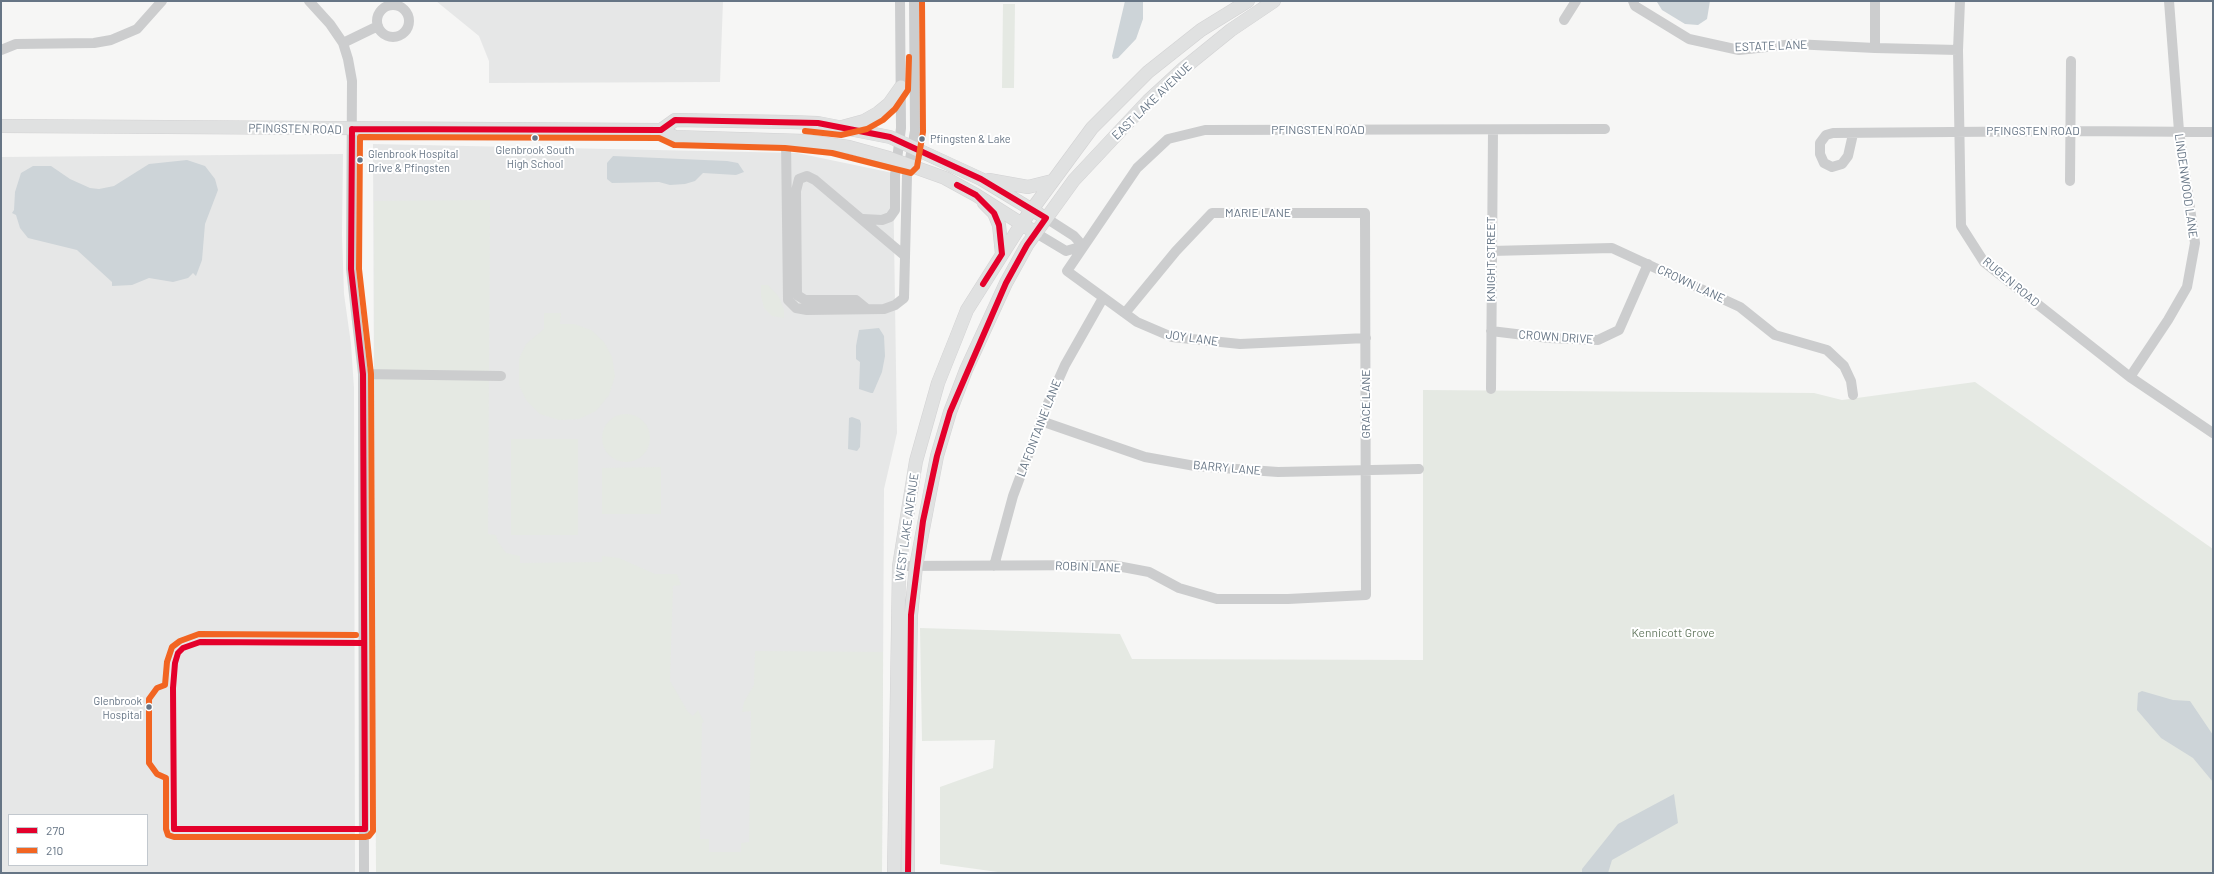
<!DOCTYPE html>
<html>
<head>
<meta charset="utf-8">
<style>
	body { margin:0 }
	#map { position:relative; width:2214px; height:874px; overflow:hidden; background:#f6f6f5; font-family:Barlow,sans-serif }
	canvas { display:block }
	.frame { position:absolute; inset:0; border:2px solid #667585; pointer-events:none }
	.legend { position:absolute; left:8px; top:814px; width:140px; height:52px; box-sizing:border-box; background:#fff; border:1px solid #c2c8ce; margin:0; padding:5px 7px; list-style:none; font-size:12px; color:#667585 }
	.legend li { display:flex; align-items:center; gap:8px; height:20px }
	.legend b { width:20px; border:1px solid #c2c8ce }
</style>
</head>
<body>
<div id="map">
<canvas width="2214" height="874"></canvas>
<div class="frame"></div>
<ul class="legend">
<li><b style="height:5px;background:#e4002b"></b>270</li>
<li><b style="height:5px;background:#f26522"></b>210</li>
</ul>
</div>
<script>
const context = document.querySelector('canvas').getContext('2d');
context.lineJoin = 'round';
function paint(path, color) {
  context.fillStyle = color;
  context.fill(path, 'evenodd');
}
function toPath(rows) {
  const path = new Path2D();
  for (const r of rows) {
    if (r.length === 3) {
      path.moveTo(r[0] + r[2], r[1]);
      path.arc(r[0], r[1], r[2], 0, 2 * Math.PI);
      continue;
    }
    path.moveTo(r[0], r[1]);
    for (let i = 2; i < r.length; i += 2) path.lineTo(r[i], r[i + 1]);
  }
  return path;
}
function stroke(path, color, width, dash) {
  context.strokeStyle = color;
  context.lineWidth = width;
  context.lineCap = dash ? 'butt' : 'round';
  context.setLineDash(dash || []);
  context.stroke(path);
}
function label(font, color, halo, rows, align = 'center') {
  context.font = font + ' Barlow,sans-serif';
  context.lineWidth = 4;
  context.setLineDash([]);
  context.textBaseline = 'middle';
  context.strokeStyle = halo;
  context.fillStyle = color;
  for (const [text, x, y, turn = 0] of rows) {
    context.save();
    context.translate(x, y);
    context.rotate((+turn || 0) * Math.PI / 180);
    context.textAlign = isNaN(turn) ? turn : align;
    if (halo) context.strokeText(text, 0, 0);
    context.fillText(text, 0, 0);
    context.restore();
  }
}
const built = toPath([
	[436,1,723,1,720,82,489,83,489,61,479,36],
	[373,144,797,153,893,173,897,433,884,489,882,873,376,873],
	[343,154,342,235,344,294,351,344,354,388,355,873,1,873,1,157],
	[9,815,147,815,147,865,9,865]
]);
const green = toPath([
	[1003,4,1015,4,1014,88,1002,88],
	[490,200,488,534,496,535,498,542,506,553,520,556,520,563,602,562,602,556,619,558,655,574,677,574,681,585,673,586,670,681,688,712,693,716,698,710,704,722,702,723,700,839,709,839,709,852,741,852,741,843,749,842,751,711,742,712,744,702,754,685,755,651,883,652,882,873,376,873,374,201],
	[761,285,768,285,779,297,784,310,784,318,772,316,764,308,761,296],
	[544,313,561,313,560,324,574,324,591,330,604,342,612,357,615,376,609,395,596,411,579,419,559,420,540,414,526,400,519,385,519,359,526,344,544,329],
	[1975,382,2213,549,2213,873,1005,873,940,864,940,787,993,768,995,740,922,741,920,628,1120,634,1132,659,1423,660,1423,390,1814,393,1842,400],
	[626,438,24],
	[511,439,578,439,578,535,511,535],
	[661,467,661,514,602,514,602,468]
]);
const water = toPath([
	[1125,1,1143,1,1143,19,1136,39,1118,58,1113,59,1112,56],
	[1652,1,1710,1,1707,19,1698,25,1685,24,1662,10,1657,2],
	[613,156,727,161,738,163,744,172,736,175,703,173,695,181,685,184,670,185,659,182,612,183,607,179,607,163],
	[187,160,205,166,215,179,218,190,205,224,202,260,196,276,193,273,188,278,173,282,149,278,132,285,112,286,112,282,77,250,28,238,20,228,16,215,12,213,14,210,15,192,21,173,33,166,51,166,70,179,90,188,99,189,114,186,149,164],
	[879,328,884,336,885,356,882,372,873,393,871,393,859,389,860,362,856,359,856,346,859,330],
	[852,417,860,420,861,424,860,447,857,451,848,449,849,418],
	[2142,691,2173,700,2190,701,2213,735,2213,782,2193,758,2161,738,2137,710,2138,693],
	[1674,794,1678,823,1612,860,1608,873,1582,873,1582,869,1618,824]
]);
const minor = toPath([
	[309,1,330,24,343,43,348,59,352,81,351,269,363,374,364,873],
	[1633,1,1635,6,1689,39,1739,50,1794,44,1875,48,1875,1],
	[1960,1,1958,50,1961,226,1984,262,2130,377,2213,433],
	[393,21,16],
	[1564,20,1576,1],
	[343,43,378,26],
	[1875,48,1958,50],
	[1,50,16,44,94,43,111,40,137,29,162,1],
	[1853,134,1848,156,1842,164,1832,167,1824,163,1820,154,1820,143,1826,135,1833,133,2070,131,2213,132],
	[786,140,788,300,796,308,807,310,884,309,895,305,904,298,907,176,915,131,914,1],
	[2070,181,2071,61],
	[1046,218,1074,236,1083,246],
	[863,219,882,220,890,217,895,210,895,175,901,128,900,1],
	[1036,233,1066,251,1083,246],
	[1491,251,1612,248,1740,307,1775,335,1827,350,1844,366,1851,381,1853,395],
	[867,309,856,300,805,300,797,295,796,191,799,179,807,176,815,180,905,256],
	[1491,331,1549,338,1598,340,1619,330,1648,264],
	[1366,338,1240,344,1172,337,1137,322,1067,271,1137,168,1168,139,1205,130,1605,129],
	[363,374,501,376],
	[2130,377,2168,320,2187,287,2195,243,2179,131,2169,1],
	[1491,389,1493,130],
	[1041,421,1145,457,1195,466,1278,472,1419,469],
	[899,566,1112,565,1149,572,1179,588,1217,599,1288,599,1366,595,1365,213,1212,213,1176,251,1125,313],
	[994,566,1013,496,1045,410,1065,365,1103,298]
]);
const major = toPath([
	[1,126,661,130,675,137,806,141,849,147,889,158,945,178,976,195,1036,233],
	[842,127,864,121,878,113,889,104,901,87],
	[661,130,675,120,790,122,818,123,890,137,981,179,1039,214],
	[989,180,1028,187,1052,181],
	[984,203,994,213,999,225,1002,254],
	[894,873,899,566,916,461,938,383,956,338,967,310,1022,223,1092,128,1148,72,1201,30,1248,1],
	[908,873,908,762,911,615,916,566,937,456,950,412,966,370,1006,283,1027,245,1074,180,1148,101,1184,68,1231,30,1274,1]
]);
const bus1 = toPath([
	[352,129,661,130,675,120,818,123,890,137,981,179,1046,218,1027,245,1006,283,950,412,937,456,923,521,911,615,908,873],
	[352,129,351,269,363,374,365,829,174,829,173,688,175,663,178,653,183,648,200,642,364,643],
	[957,185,976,195,994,213,999,225,1002,254,983,284]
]);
const bus2 = toPath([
	[805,131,841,135,867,129,883,120,895,109,908,90,909,57],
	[356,635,199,634,180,641,172,647,167,662,165,685,157,688,149,699,149,763,157,774,166,778,166,829,168,835,174,837,365,837,369,836,373,831,371,374,359,269,360,137,659,138,674,145,785,148,832,153,911,173,917,167,923,132,922,1]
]);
const markers = [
	[535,138,3.5,"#667585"],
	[922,139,3.5,"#667585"],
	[360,160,3.5,"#667585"],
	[149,707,3.5,"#667585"]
];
const busNames = [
	["Pfingsten & Lake",930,139],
	["Glenbrook South",535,150,"center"],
	["High School",535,164,"center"],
	["Glenbrook Hospital",368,154],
	["Drive & Pfingsten",368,168],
	["Glenbrook",142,701,"right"],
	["Hospital",142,715,"right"]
];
const streetNames = [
	["ESTATE LANE",1771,46,-2],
	["EAST LAKE AVENUE",1152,101,-44],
	["PFINGSTEN ROAD",295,129,1],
	["PFINGSTEN ROAD",1318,130],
	["PFINGSTEN ROAD",2033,131],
	["LINDENWOOD LANE",2186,186,82],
	["MARIE LANE",1258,213],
	["KNIGHT STREET",1491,259,-90],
	["RUGEN ROAD",2011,282,40],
	["CROWN LANE",1691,284,25],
	["CROWN DRIVE",1556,337,4],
	["JOY LANE",1192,338,8],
	["GRACE LANE",1366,404,-90],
	["LA FONTAINE LANE",1039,428,-69],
	["BARRY LANE",1227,468,5],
	["WEST LAKE AVENUE",907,527,-82],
	["ROBIN LANE",1088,567,2]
];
const parkNames = [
	["Kennicott Grove",1673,633]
];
paint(built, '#e6e7e7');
paint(green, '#e5e9e3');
paint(water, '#cdd4d8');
stroke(major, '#d2d2d3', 14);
stroke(minor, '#cccdce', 10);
stroke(major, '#e0e1e1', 13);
stroke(bus1, '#e4002b', 6);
stroke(bus2, '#f26522', 6);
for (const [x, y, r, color] of markers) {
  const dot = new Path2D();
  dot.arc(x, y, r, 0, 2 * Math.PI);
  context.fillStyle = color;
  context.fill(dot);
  stroke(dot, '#fff', 1.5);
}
label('11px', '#667585', '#fff', busNames, 'left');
label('12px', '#667585', '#fff', streetNames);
label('12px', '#687c64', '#fff', parkNames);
</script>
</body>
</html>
